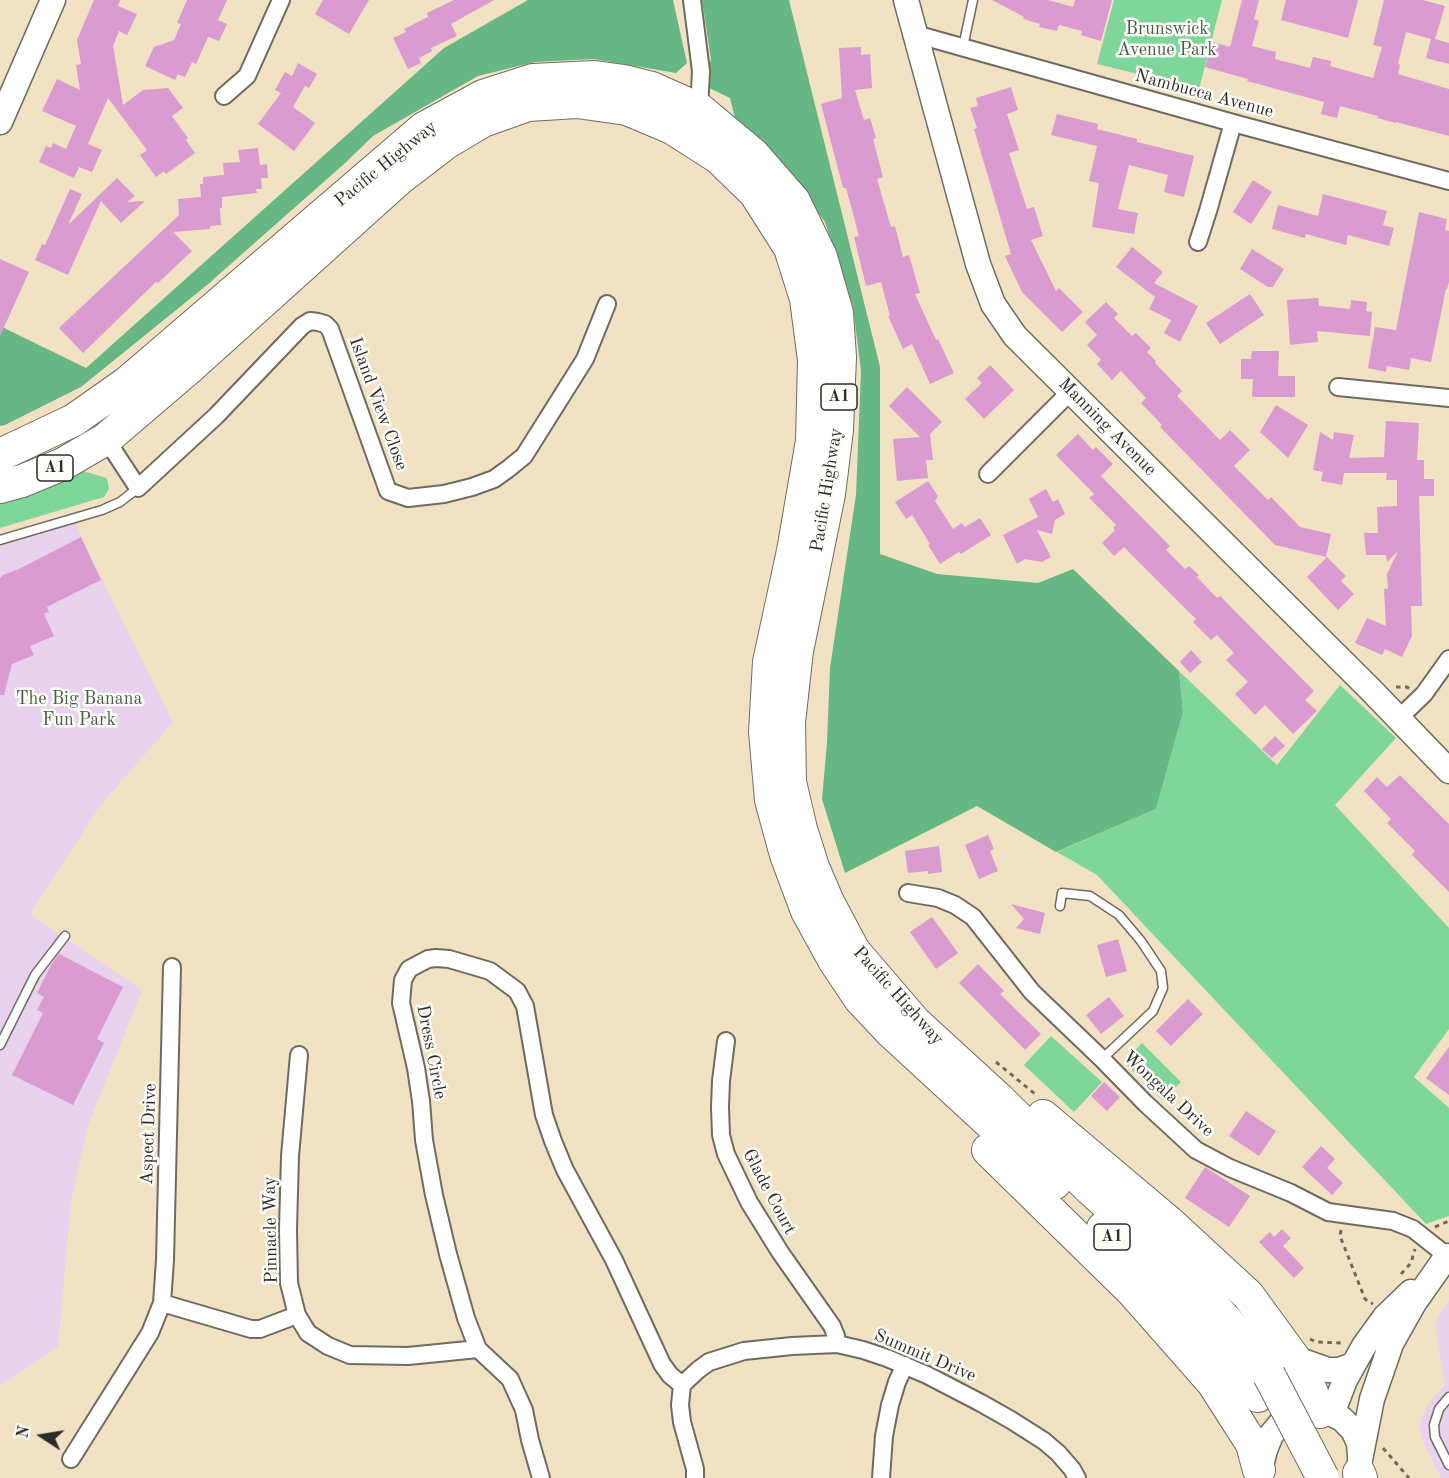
<!DOCTYPE html>
<html>
<head>
<meta charset="utf-8">
<style>
	body { margin:0 }
	#map { position:relative; width:1449px; height:1478px; overflow:hidden; background:#f1e2c4; font-family:"Old Standard TT",serif }
	canvas { display:block }
	.north { position:absolute; left:12px; top:1406px; width:60px; height:60px; -webkit-text-stroke:4px #fdfcf7; paint-order:stroke; rotate:282deg; font-size:16px; font-weight:700; line-height:24px; text-align:center; color:#2b2b2b }
	.north::after { content:''; display:block; margin:auto; width:21px; height:27px; background:#2b2b2b; clip-path:polygon(50% 0,100% 100%,50% 72%,0 100%) }
</style>
</head>
<body>
<div id="map">
<canvas width="1449" height="1478"></canvas>
<div class="north">N</div>
</div>
<script>
const context = document.querySelector('canvas').getContext('2d');
context.lineJoin = 'round';
function paint(path, color) {
  context.fillStyle = color;
  context.fill(path, 'evenodd');
}
function toPath(rows) {
  const path = new Path2D();
  for (const r of rows) {
    path.moveTo(r[0], r[1]);
    for (let i = 2; i < r.length; i += 2) path.lineTo(r[i], r[i + 1]);
  }
  return path;
}
function stroke(path, color, width, dash) {
  context.strokeStyle = color;
  context.lineWidth = width;
  context.lineCap = dash ? 'butt' : 'round';
  context.setLineDash(dash || []);
  context.stroke(path);
}
function label(font, color, halo, rows, align = 'center') {
  context.font = font + ' "Old Standard TT",serif';
  context.lineWidth = 5;
  context.setLineDash([]);
  context.textBaseline = 'middle';
  context.strokeStyle = halo;
  context.fillStyle = color;
  for (const [text, x, y, turn = 0] of rows) {
    context.save();
    context.translate(x, y);
    context.rotate((+turn || 0) * Math.PI / 180);
    context.textAlign = isNaN(turn) ? turn : align;
    if (halo) context.strokeText(text, 0, 0);
    context.fillText(text, 0, 0);
    context.restore();
  }
}
const built = toPath([
	[76,523,81,537,173,722,99,807,30,914,142,990,88,1125,71,1202,58,1347,0,1386,0,546],
	[1449,1301,1449,1478,1441,1478,1424,1444,1419,1429,1422,1416,1431,1400,1445,1385,1435,1323]
]);
const green = toPath([
	[1114,0,1222,0,1199,89,1097,64],
	[72,468,107,478,109,489,104,497,0,528,0,502],
	[1179,671,1277,765,1340,685,1396,738,1335,805,1449,928,1449,1029,1414,1077,1449,1108,1449,1216,1426,1224,1097,875,1057,852,1156,809,1183,712],
	[1051,1036,1102,1082,1074,1112,1024,1065],
	[1142,1043,1181,1082,1163,1100,1124,1062]
]);
const forest = toPath([
	[528,0,673,0,687,63,676,73,594,59,535,62,478,76,373,136,344,164,207,285,81,387,5,425,0,426,0,326,86,368,444,48],
	[702,0,789,0,880,367,880,554,937,574,1038,583,1073,569,1179,671,1183,712,1156,809,1056,852,977,806,845,873,822,799,827,743,830,668,856,495,861,371,853,307,825,222,779,160,735,118,730,98,705,86,711,59]
]);
const building = toPath([
	[94,0,120,0,118,6,137,14,127,35,119,31,113,46,123,105,143,90,168,88,183,108,172,116,188,138,186,140,195,153,166,174,164,171,156,177,140,155,147,150,108,98,88,144,102,150,92,172,79,167,74,178,39,162,46,146,51,148,53,143,66,149,76,126,42,111,57,79,80,90,76,65,81,64,77,40],
	[187,0,227,0,218,20,227,24,219,41,208,37,196,64,192,62,185,77,178,74,175,80,145,66,154,47,174,40,181,24,177,23],
	[323,0,369,0,349,34,315,14],
	[454,0,494,0,451,24,457,36,431,48,432,51,419,58,421,63,408,69,393,38,406,32,404,29,428,17,427,13],
	[992,0,1048,0,1073,7,1075,0,1112,0,1101,41,1081,35,1082,31,1059,25,1057,31,1039,27,1040,24,1023,19,1024,17],
	[1242,0,1259,0,1254,19,1259,21,1252,46,1276,52,1275,59,1310,68,1313,57,1331,61,1330,66,1373,78,1382,47,1373,45,1384,0,1423,0,1445,6,1435,39,1449,43,1449,64,1426,58,1431,39,1406,32,1398,64,1400,65,1398,74,1449,89,1449,136,1396,122,1396,123,1377,118,1378,116,1340,106,1337,118,1321,114,1324,102,1247,81,1248,79,1205,67,1212,42,1230,47],
	[1286,0,1358,0,1348,38,1281,20],
	[861,47,861,55,870,54,872,88,855,90,864,120,870,118,876,138,873,139,883,177,877,179,891,227,895,226,903,257,909,255,920,293,915,294,936,340,938,339,954,373,930,384,912,344,903,349,888,316,890,316,881,282,866,286,854,237,859,236,846,188,843,188,821,104,842,98,839,48],
	[298,63,317,74,309,88,305,86,293,107,315,123,294,151,258,124,281,93,275,90,285,72,292,76],
	[1011,87,1018,110,1007,114,1019,150,1009,153,1027,209,1034,207,1043,236,1031,240,1056,291,1059,288,1083,312,1062,332,1022,292,1005,256,1011,254,974,129,977,128,970,108,978,106,976,98],
	[1057,114,1098,124,1097,129,1137,139,1137,142,1194,156,1184,197,1164,192,1168,175,1129,165,1118,209,1138,213,1134,234,1092,227,1099,183,1089,181,1097,146,1051,135],
	[258,148,260,165,267,164,268,178,261,178,262,189,256,189,257,193,222,197,222,208,220,208,221,225,210,226,210,229,173,232,192,251,158,283,156,282,83,353,59,328,179,215,178,199,201,197,200,184,203,184,203,177,224,175,223,163,240,162,238,150],
	[117,178,135,196,127,202,145,201,121,223,101,201,68,275,35,260,42,244,45,245,70,189,82,194,68,225],
	[1253,180,1272,192,1251,224,1233,212],
	[1323,194,1387,211,1383,225,1394,228,1389,246,1348,235,1346,245,1306,234,1305,238,1272,229,1278,205,1318,216],
	[1419,212,1447,219,1445,230,1449,231,1449,282,1447,289,1446,289,1431,362,1411,358,1409,370,1387,366,1386,372,1368,368,1375,327,1396,330],
	[1132,247,1163,272,1154,283,1198,306,1180,342,1164,333,1171,320,1149,309,1155,297,1116,267],
	[1252,249,1284,269,1273,287,1268,287,1240,269],
	[0,259,29,272,0,336],
	[1250,294,1264,315,1220,344,1206,323],
	[1318,298,1319,306,1350,309,1351,300,1367,302,1366,311,1372,312,1370,336,1317,331,1318,342,1290,345,1287,300],
	[1106,302,1118,314,1114,318,1132,336,1136,333,1151,348,1147,352,1156,361,1155,363,1182,391,1177,396,1220,440,1230,430,1250,450,1234,466,1268,500,1271,497,1300,527,1331,534,1326,557,1275,545,1160,427,1162,425,1141,403,1146,398,1121,371,1112,380,1097,364,1101,360,1087,345,1097,335,1085,322],
	[1252,351,1279,351,1278,376,1295,376,1295,397,1252,397,1253,379,1241,379,1241,359,1251,359],
	[990,365,1014,390,984,419,965,399,982,383,977,378],
	[907,387,942,422,930,434,933,460,926,460,928,478,897,481,893,439,920,437,889,406],
	[1276,405,1308,425,1288,458,1260,432],
	[1386,421,1419,423,1417,460,1424,460,1424,479,1434,479,1434,496,1419,496,1422,606,1411,606,1412,636,1402,657,1385,649,1382,655,1355,643,1367,618,1386,626,1384,589,1388,589,1387,574,1398,551,1387,562,1386,555,1366,555,1364,533,1378,533,1377,507,1397,506,1397,480,1386,480,1387,473,1344,473,1342,485,1321,481,1323,472,1313,470,1320,432,1333,440,1334,432,1354,435,1349,458,1384,457],
	[1078,434,1093,450,1096,447,1113,464,1101,476,1170,546,1166,550,1185,569,1189,566,1199,575,1197,577,1217,598,1220,596,1314,691,1305,700,1317,711,1293,734,1265,705,1255,715,1235,694,1248,682,1226,660,1234,653,1217,635,1211,640,1193,622,1196,619,1124,547,1114,556,1102,543,1115,530,1113,528,1116,525,1089,498,1094,494,1056,455],
	[928,481,938,496,935,501,953,529,962,523,965,527,980,518,991,535,961,554,959,552,940,564,928,545,930,544,912,515,906,519,895,502],
	[1046,489,1053,502,1058,499,1065,514,1055,520,1052,534,1037,530,1051,557,1042,562,1025,559,1017,564,1003,535,1038,517,1029,499],
	[81,537,101,580,47,607,49,612,44,614,54,636,30,646,34,655,12,664,4,695,0,695,0,578,3,575,19,569],
	[1327,557,1346,576,1341,581,1354,594,1338,610,1307,577],
	[1191,650,1202,662,1190,673,1180,662],
	[1275,736,1285,746,1272,758,1262,749],
	[1400,775,1449,824,1449,892,1412,855,1415,851,1387,823,1391,819,1364,791,1377,777,1387,787],
	[988,835,994,849,990,851,998,871,979,879,965,845],
	[939,846,942,872,928,874,928,871,908,873,905,851],
	[1011,904,1045,913,1040,934,1016,928,1024,919],
	[932,917,958,953,936,969,910,932],
	[1118,939,1127,971,1106,977,1097,945],
	[59,954,123,987,97,1039,104,1043,73,1105,12,1075,43,1013,37,1010,44,997,37,993,51,965],
	[978,964,1004,991,1000,994,1041,1034,1025,1050,959,983],
	[1109,997,1124,1016,1101,1034,1086,1015],
	[1188,999,1203,1014,1171,1046,1156,1031],
	[1449,1047,1449,1095,1426,1078],
	[1104,1082,1120,1097,1107,1111,1091,1096],
	[1246,1111,1276,1131,1259,1156,1229,1136],
	[1321,1146,1335,1159,1327,1168,1343,1183,1332,1195,1302,1167],
	[1205,1167,1250,1196,1229,1227,1185,1198],
	[1282,1229,1291,1238,1283,1246,1304,1268,1294,1278,1259,1242,1270,1232,1274,1237]
]);
const path = toPath([
	[1396,687,1407,687,1410,689],
	[996,1062,1035,1094],
	[1435,1227,1449,1221],
	[1341,1230,1340,1236,1365,1299,1373,1304],
	[1401,1274,1411,1263,1415,1249],
	[1310,1339,1316,1342,1344,1343],
	[1383,1448,1409,1478]
]);
const lane = toPath([
	[963,47,973,0],
	[0,540,102,510,120,502,138,488],
	[1060,906,1062,893,1090,896,1119,915,1141,941,1161,971,1163,988,1153,1011,1102,1059],
	[0,1045,35,975,65,936],
	[1449,1397,1439,1409,1434,1425,1435,1437,1449,1465]
]);
const street = toPath([
	[692,0,701,71,699,109],
	[915,34,1233,123,1449,181],
	[224,96,247,76,281,0],
	[1198,242,1208,211,1233,123],
	[1338,387,1449,398],
	[106,439,138,488,216,416,302,326,310,321,318,322,325,324,330,329,388,491,408,498,444,494,472,487,494,479,508,469,524,456,585,359,607,304],
	[988,474,1071,391],
	[1398,719,1424,694,1449,659],
	[908,893,938,898,955,905,973,917,1032,992,1102,1059,1145,1103,1196,1150,1230,1168,1291,1193,1328,1212,1393,1221,1413,1229,1447,1256],
	[726,1041,721,1081,720,1107,721,1135,726,1154,749,1202,780,1252,832,1326,836,1336,837,1344],
	[299,1055,290,1156,288,1229,289,1283,297,1315,308,1333,328,1346,350,1355,408,1356,478,1349],
	[162,1303,251,1329,260,1329,297,1315],
	[682,1385,698,1370,709,1362,744,1351,792,1346,837,1344,863,1350,887,1358,927,1375,981,1403,1011,1420,1044,1441,1058,1453,1072,1469,1077,1478],
	[682,1385,680,1405,682,1422,695,1469,695,1478],
	[71,1459,150,1333,162,1303,165,1260,172,967],
	[541,1478,530,1440,524,1410,510,1379,478,1349,466,1318,448,1254,434,1195,424,1140,421,1101,416,1068,401,1003,403,980,409,969,428,959,436,958,449,959,490,971,517,991,525,1006,544,1115,553,1141,565,1170,614,1260,662,1364,670,1375,682,1385],
	[881,1478,884,1436,890,1405,897,1382,905,1365]
]);
const secondary = toPath([
	[906,0,978,264,993,304,1015,336,1370,689,1449,771],
	[0,122,53,0],
	[1294,1358,1328,1370,1339,1370,1353,1365],
	[1332,1414,1345,1380,1364,1346,1385,1317,1411,1292],
	[1360,1460,1372,1399,1391,1344,1414,1303,1447,1256],
	[1259,1473,1265,1450,1271,1435,1280,1424,1294,1415,1307,1412,1320,1412,1332,1414,1342,1419,1353,1430,1359,1443,1360,1457]
]);
const highway = toPath([
	[0,455,74,420,128,382,424,128,483,96,533,80,595,77,624,81,652,88,699,109,753,154,794,201,821,257,837,313,840,357,837,430,829,494,797,651,789,722,790,782,801,829,813,867,828,902,854,951,915,1022,999,1099,1091,1190,1185,1275,1227,1321,1269,1375],
	[0,487,22,481,63,464,106,439,189,368,399,179,446,143,483,121,528,105,577,102,627,109,672,128,719,158,755,193,790,248,806,299,814,360,812,441,793,551,769,662,765,732,771,800,786,855,807,911,834,960,860,999,891,1032,1055,1183],
	[1043,1116,1171,1224,1248,1295,1294,1358,1308,1383,1320,1412],
	[988,1150,1132,1291,1213,1383,1252,1444,1259,1470],
	[1103,1228,1224,1349,1258,1396],
	[1359,1473,1361,1478]
]);
const highwayBridge = toPath([
	[1269,1375,1323,1478]
]);
const shields = [
	[839,397,36],
	[55,468,36],
	[1112,1237,36]
];
const shieldNames = [
	["A1",839,397],
	["A1",55,468],
	["A1",1112,1237]
];
const parkNames = [
	["Brunswick",1167,29],
	["Avenue Park",1167,50],
	["The Big Banana",79,699],
	["Fun Park",79,720]
];
const streetNames = [
	["Nambucca Avenue",1204,94,15],
	["Pacific Highway",386,164,-39],
	["Island View Close",378,404,70],
	["Manning Avenue",1107,427,45],
	["Pacific Highway",827,490,-81],
	["Pacific Highway",898,996,48],
	["Dress Circle",431,1052,79],
	["Wongala Drive",1168,1094,43],
	["Aspect Drive",149,1134,-88],
	["Glade Court",769,1192,62],
	["Pinnacle Way",271,1230,-91],
	["Summit Drive",925,1356,23]
];
paint(built, '#e8d2ee');
paint(green, '#7ed69b');
paint(forest, '#66b783');
paint(building, '#d99bd0');
stroke(lane, '#706b61', 11);
stroke(street, '#706b61', 20);
stroke(secondary, '#706b61', 27);
stroke(highway, '#706b61', 34);
stroke(path, '#706b61', 3, [4.5, 4.5]);
stroke(lane, '#fff', 8);
stroke(street, '#fff', 16);
stroke(secondary, '#fff', 24);
stroke(highway, '#fff', 32);
stroke(highwayBridge, '#706b61', 34, []);
stroke(highwayBridge, '#fff', 32);
for (const [x, y, w] of shields) {
  const box = new Path2D();
  box.roundRect(x - w / 2, y - 13, w, 26, 4.5);
  context.fillStyle = '#fdfcf7';
  context.fill(box);
  stroke(box, '#2b2b2b', 1.5);
}
label('bold 16px', '#2b2b2b', null, shieldNames);
label('18px', '#445e4d', '#fdfcf7', parkNames);
label('18px', '#2b2b2b', '#fdfcf7', streetNames);
</script>
</body>
</html>
